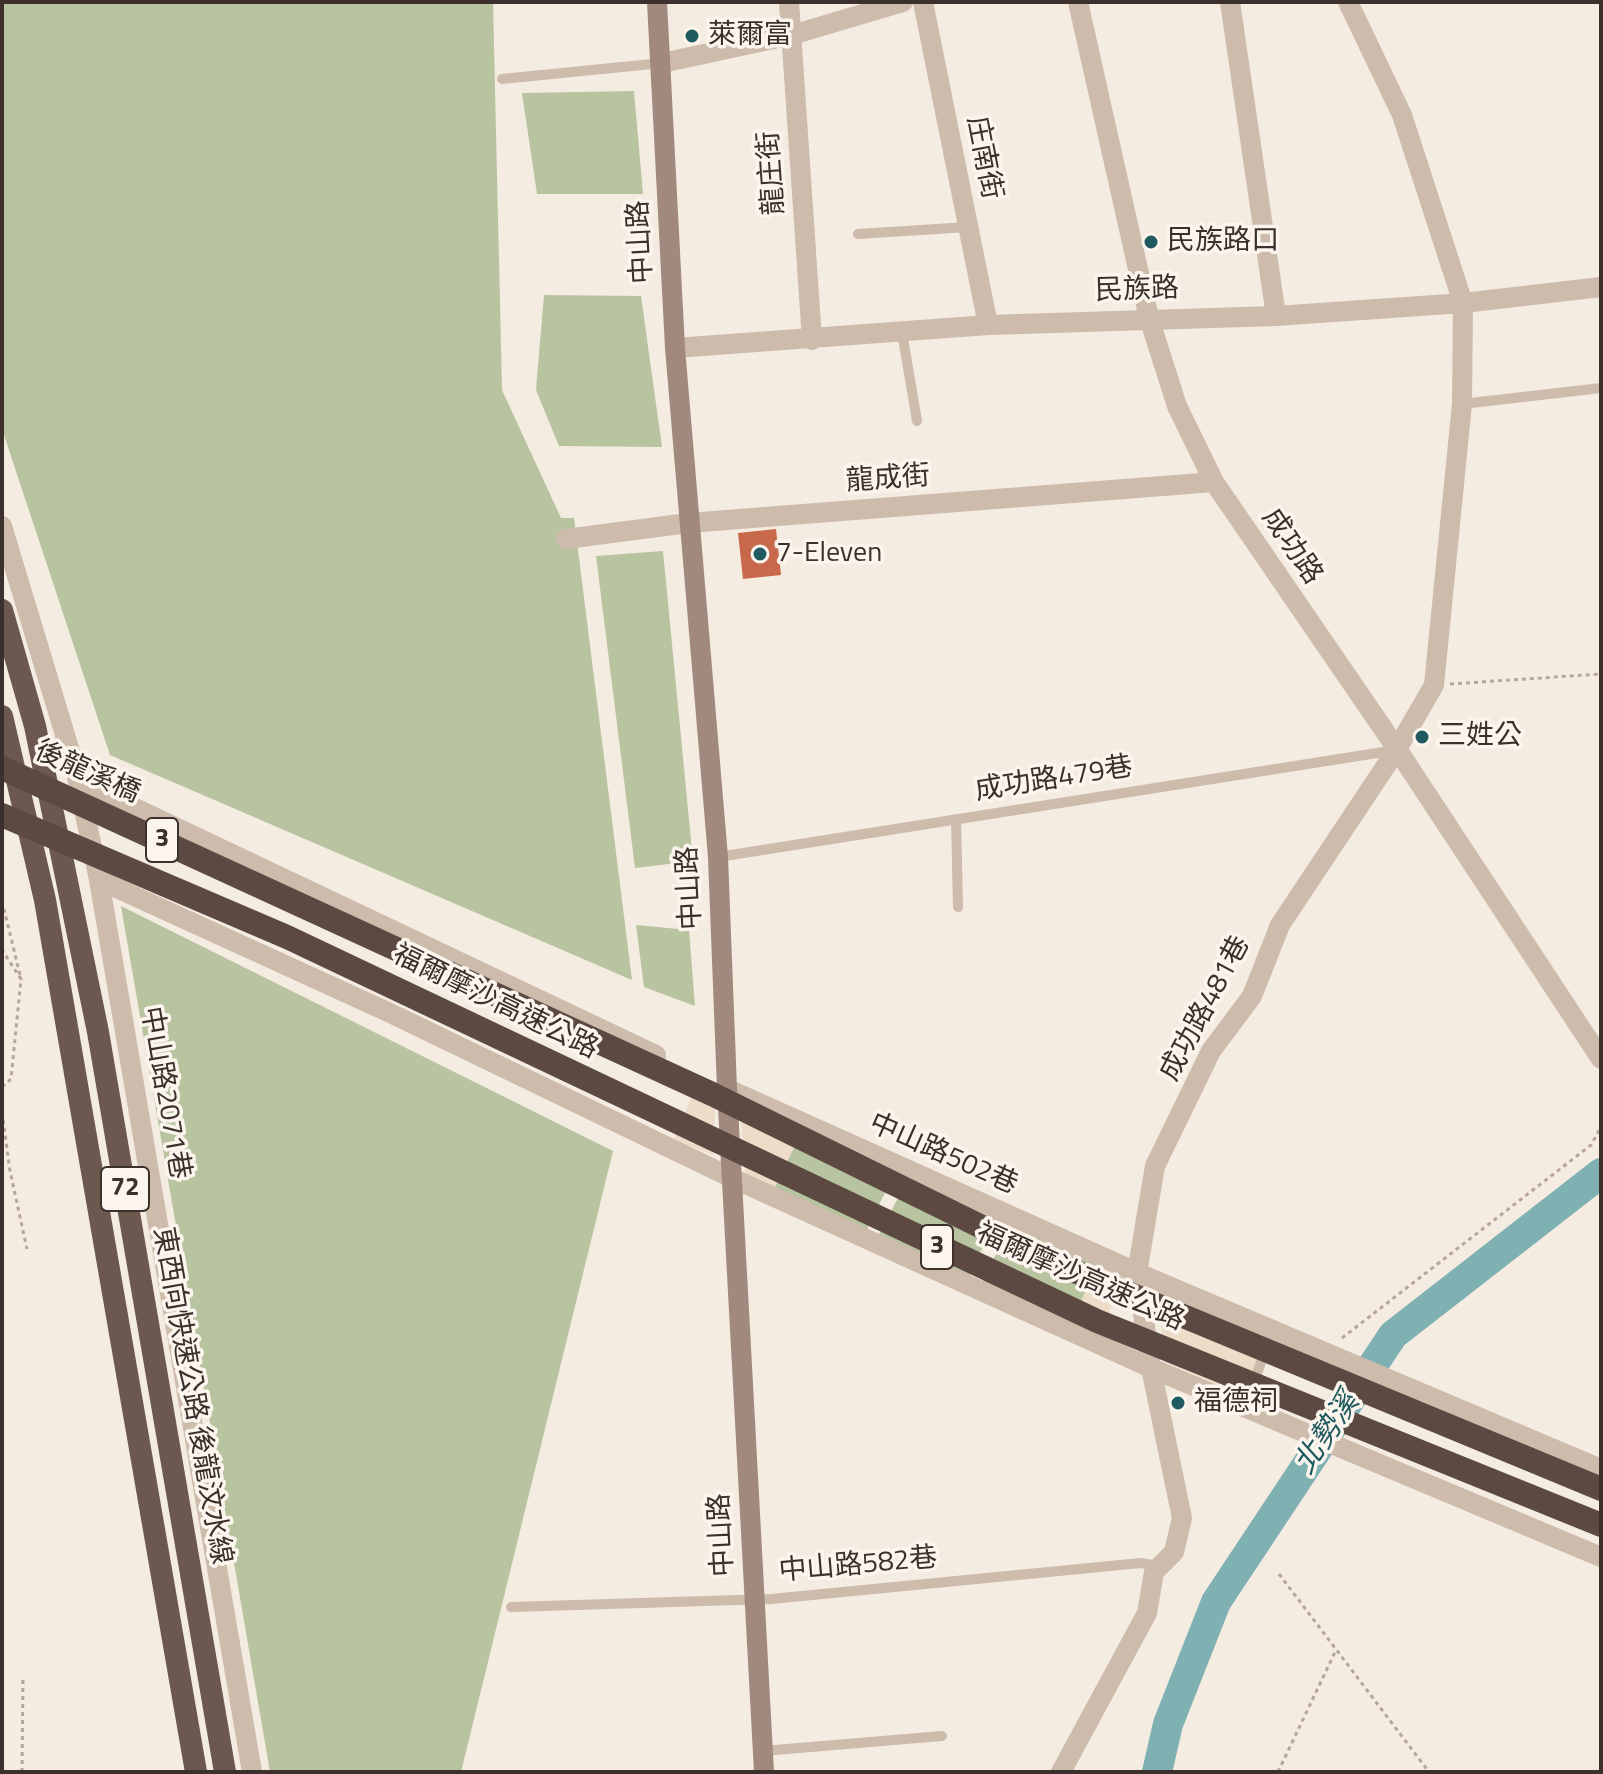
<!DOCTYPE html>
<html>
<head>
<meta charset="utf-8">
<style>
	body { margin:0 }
	#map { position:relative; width:1603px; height:1774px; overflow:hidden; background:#f4ebe1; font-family:"Titillium Web",sans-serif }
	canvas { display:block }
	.frame { position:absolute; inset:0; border:4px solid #3b302b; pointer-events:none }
</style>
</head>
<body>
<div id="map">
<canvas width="1603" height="1774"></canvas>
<div class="frame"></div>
</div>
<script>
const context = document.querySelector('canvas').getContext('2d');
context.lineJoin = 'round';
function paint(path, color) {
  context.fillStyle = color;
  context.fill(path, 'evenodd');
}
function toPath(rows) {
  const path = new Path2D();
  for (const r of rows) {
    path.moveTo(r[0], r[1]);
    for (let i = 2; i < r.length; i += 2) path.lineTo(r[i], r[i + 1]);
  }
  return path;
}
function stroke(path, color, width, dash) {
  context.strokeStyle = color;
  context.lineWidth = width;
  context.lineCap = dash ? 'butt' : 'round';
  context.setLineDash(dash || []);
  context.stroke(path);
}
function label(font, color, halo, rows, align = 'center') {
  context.font = font + ' "Titillium Web","Noto Sans TC",sans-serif';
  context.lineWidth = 7;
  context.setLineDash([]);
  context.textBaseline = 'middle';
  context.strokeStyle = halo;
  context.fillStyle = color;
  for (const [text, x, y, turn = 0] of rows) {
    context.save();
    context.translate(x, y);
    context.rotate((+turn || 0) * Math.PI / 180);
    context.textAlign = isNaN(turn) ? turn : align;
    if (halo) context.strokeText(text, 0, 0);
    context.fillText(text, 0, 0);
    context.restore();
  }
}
const green = toPath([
	[2,2,493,2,502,390,561,518,574,518,632,980,110,755,2,429],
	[634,91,643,194,537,194,522,93],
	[544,295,641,296,662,447,559,446,536,390],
	[663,551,693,861,635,868,596,556],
	[121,906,613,1151,461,1772,270,1772],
	[636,925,689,930,695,1006,644,987],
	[803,1128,894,1174,866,1232,773,1191],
	[907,1181,995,1220,968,1280,877,1238],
	[1011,1224,1098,1263,1070,1326,981,1284]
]);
const plaza = toPath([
	[698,1080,716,1089,713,1155,674,1140],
	[740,1100,803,1128,773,1191,745,1174],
	[1098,1263,1123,1274,1100,1336,1070,1326],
	[1158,1294,1268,1343,1248,1398,1165,1362]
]);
const river = toPath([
	[1157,1772,1168,1724,1216,1602,1393,1335,1601,1173]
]);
const building = toPath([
	[776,529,781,575,743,579,738,533]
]);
const path = toPath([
	[1450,684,1601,674],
	[2,901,21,979,2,950],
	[2,1087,11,1079,21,979],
	[2,1112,10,1171,27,1249],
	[1342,1338,1591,1145,1601,1127],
	[1279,1574,1429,1772],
	[22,1772,23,1679],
	[1278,1772,1336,1650]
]);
const service = toPath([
	[502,79,662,63],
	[858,234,968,227],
	[902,332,917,421],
	[1462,404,1601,388],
	[956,819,958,907],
	[718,857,1396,750],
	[1253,1385,1265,1351],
	[511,1607,771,1599,1141,1563,1159,1566],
	[763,1751,942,1736]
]);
const minor = toPath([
	[789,2,812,340],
	[923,2,988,325],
	[1230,2,1276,316],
	[662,63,792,35,903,2],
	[675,348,988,325,1276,316,1463,303,1601,287],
	[2,526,75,768,99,880,252,1772],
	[566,539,688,523,1214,482],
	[78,781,656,1055],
	[99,880,388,1012,732,1178,1151,1368,1601,1557],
	[732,1091,1147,1277,1601,1469],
	[1061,1772,1147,1613,1154,1572,1174,1552,1182,1518,1151,1368,1137,1273,1155,1166,1211,1051,1252,996,1280,925,1397,749,1434,685,1462,404,1463,303,1402,115,1348,2]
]);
const tertiary = toPath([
	[1078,2,1149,318,1177,406,1214,482,1397,749,1601,1059]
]);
const secondary = toPath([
	[657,2,675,348,718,857,727,1089,764,1772]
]);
const trunk = toPath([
	[2,610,35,726,98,1032,225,1772],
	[2,716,45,900,196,1772]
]);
const motorway = toPath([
	[2,768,712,1094,1055,1263,1601,1489],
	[2,815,287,937,1097,1321,1601,1525]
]);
const markers = [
	[692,36,8,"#1f5a5e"],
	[1151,242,8,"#1f5a5e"],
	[760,554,8,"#1f5a5e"],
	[1422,737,8,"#1f5a5e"],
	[1178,1403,8,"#1f5a5e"]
];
const shields = [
	[162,840,32],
	[125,1189,48],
	[937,1247,32]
];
const shieldNames = [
	["3",162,840],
	["72",125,1189],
	["3",937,1247]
];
const poiNames = [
	["萊爾富",708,36],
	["民族路口",1167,242],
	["7-Eleven",776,554],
	["三姓公",1438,737],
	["福德祠",1194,1403]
];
const streetNames = [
	["庄南街",983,158,79],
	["龍庄街",773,173,-94],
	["中山路",642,242,-93],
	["民族路",1137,291,-2],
	["龍成街",888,480,-4],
	["成功路",1291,547,56],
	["後龍溪橋",87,773,24],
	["成功路479巷",1054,780,-9],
	["中山路",691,888,-93],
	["福爾摩沙高速公路",495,1003,26],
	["成功路481巷",1206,1009,-62],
	["中山路2071巷",164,1093,80],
	["中山路502巷",943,1155,24],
	["福爾摩沙高速公路",1080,1278,24],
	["東西向快速公路 後龍汶水線",191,1396,80],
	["中山路",723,1535,-93],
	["中山路582巷",858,1566,-5]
];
const waterNames = [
	["北勢溪",1328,1434,-56]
];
paint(green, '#b8c4a0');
paint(plaza, '#ecdcc8');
stroke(river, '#7fb0b2', 30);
paint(building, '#c8694b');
stroke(path, '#b9a596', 3, [4, 4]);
stroke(service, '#cdbbac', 10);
stroke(minor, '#cdbbac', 20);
stroke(tertiary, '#cdbbac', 20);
stroke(secondary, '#a18a7d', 20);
stroke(trunk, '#6c584f', 22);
stroke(motorway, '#5c4a42', 24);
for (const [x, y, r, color] of markers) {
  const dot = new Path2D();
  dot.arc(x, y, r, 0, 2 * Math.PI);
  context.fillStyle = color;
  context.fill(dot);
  stroke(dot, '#fbf5ee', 3);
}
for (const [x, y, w] of shields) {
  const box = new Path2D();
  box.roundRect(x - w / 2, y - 22, w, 44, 6);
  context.fillStyle = '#fbf5ee';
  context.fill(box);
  stroke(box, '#3b302b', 2);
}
label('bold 26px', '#3b302b', null, shieldNames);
label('28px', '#3b302b', '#fbf5ee', poiNames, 'left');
label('28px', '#3b302b', '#fbf5ee', streetNames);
label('italic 30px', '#1f5a5e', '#fbf5ee', waterNames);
</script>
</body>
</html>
